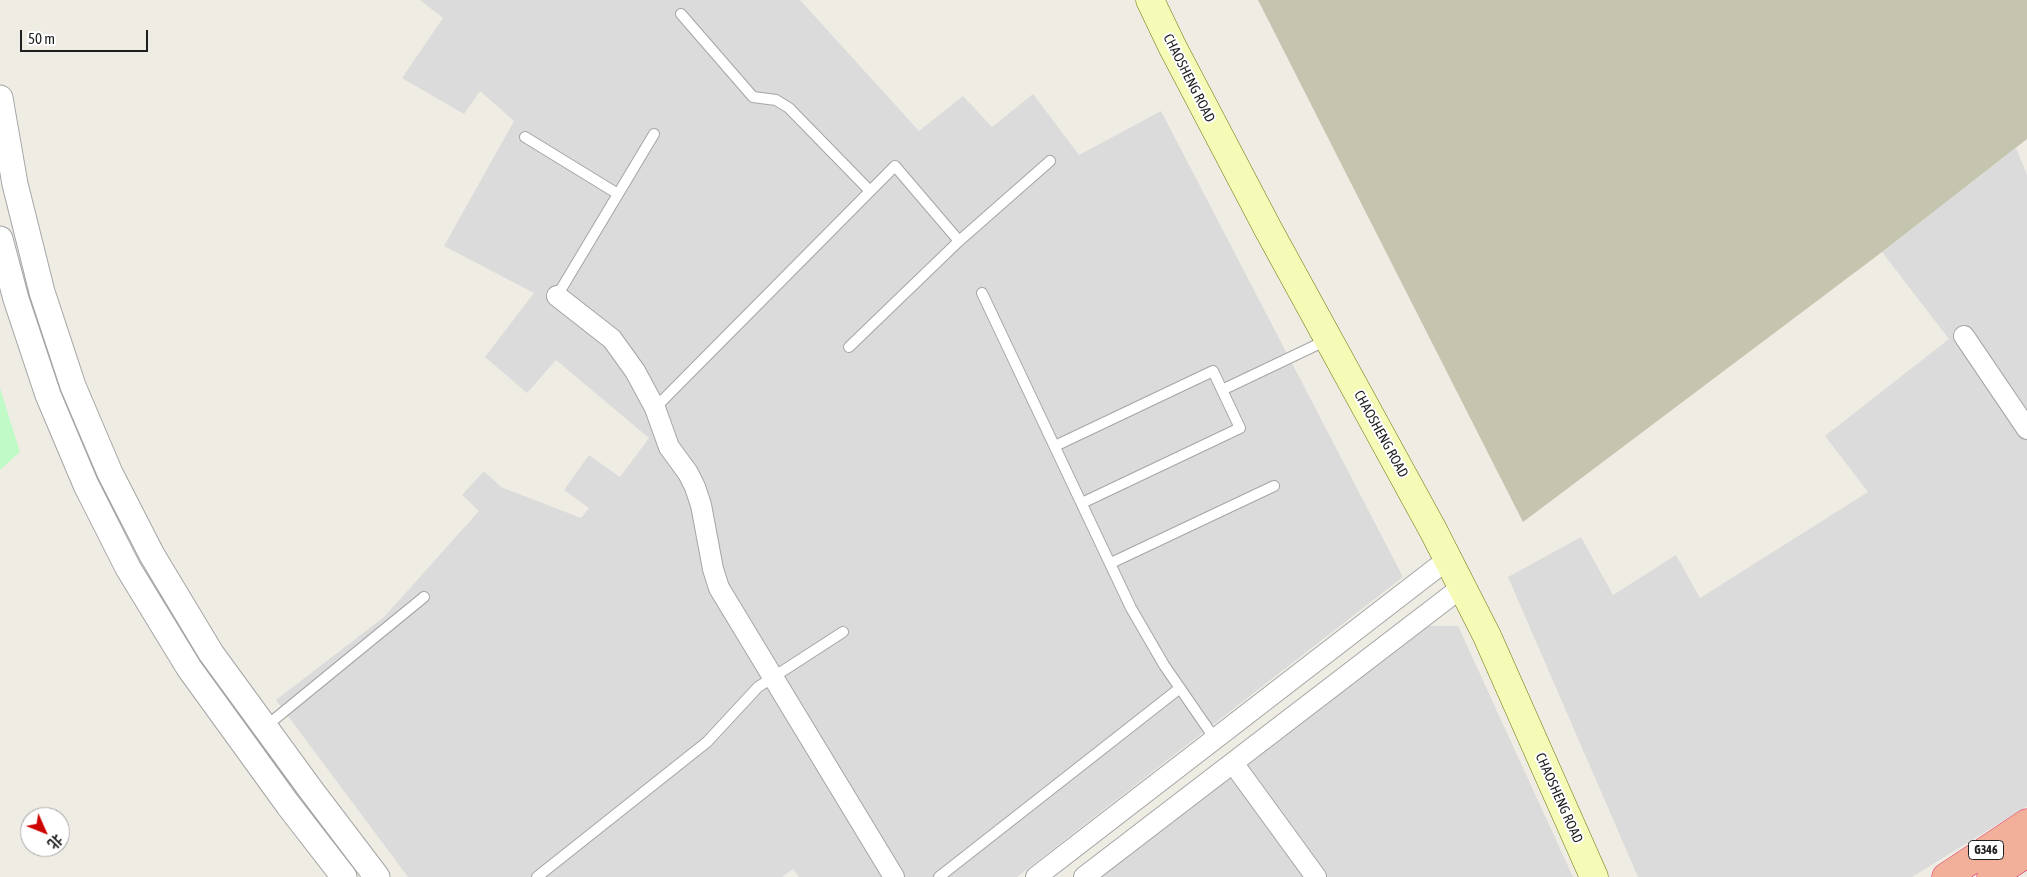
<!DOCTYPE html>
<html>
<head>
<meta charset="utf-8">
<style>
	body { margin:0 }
	#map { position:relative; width:2027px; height:877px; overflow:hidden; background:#efece4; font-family:"Asap Condensed","Noto Sans SC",sans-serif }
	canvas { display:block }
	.north { position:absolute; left:20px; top:807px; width:50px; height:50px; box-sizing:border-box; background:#fff; border:1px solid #a5a5a5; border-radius:50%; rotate:134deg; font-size:14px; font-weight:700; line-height:20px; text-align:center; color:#1e1e1e }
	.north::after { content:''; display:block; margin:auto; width:18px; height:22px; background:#cc0300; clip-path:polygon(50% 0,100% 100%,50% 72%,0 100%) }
	.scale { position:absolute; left:20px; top:30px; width:128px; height:22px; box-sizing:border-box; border:2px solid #1e1e1e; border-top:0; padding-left:6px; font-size:15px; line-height:18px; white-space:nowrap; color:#1e1e1e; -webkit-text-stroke:4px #fff; paint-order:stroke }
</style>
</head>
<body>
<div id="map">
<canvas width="2027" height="877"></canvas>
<div class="north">北</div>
<div class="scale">50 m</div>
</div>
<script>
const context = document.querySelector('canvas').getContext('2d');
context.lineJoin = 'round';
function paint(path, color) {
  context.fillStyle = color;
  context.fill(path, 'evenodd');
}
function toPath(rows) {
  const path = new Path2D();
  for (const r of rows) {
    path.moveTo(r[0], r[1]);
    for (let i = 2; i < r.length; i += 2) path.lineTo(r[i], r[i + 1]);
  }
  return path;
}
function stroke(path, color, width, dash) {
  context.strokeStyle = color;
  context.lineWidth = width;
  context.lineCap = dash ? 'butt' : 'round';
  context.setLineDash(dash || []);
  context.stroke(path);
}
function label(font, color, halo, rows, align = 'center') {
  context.font = font + ' "Asap Condensed",sans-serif';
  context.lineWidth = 4;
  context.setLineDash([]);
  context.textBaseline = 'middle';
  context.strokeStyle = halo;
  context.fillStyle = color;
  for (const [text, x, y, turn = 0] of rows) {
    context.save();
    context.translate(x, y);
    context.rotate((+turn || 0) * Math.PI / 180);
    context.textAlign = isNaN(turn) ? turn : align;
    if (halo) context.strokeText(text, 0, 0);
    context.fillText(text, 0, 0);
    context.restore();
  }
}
const residential = toPath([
	[420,0,800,0,919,131,963,96,992,127,1033,94,1079,155,1161,111,1403,577,1017,877,799,877,793,869,782,877,408,877,276,700,384,617,479,511,462,495,484,471,501,487,581,518,589,508,564,490,589,455,620,477,649,438,556,360,527,393,485,357,534,293,444,246,514,121,480,91,464,114,402,78,443,18],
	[2016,148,2027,175,2027,806,1912,877,1638,877,1508,577,1581,537,1613,595,1676,555,1700,598,1868,492,1825,436,1949,339,1882,252],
	[1423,626,1458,626,1573,877,1092,877]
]);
const construction = toPath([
	[1258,0,2027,0,2027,139,1882,252,1523,522]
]);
const park = toPath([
	[0,388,20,452,0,470]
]);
const service = toPath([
	[681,14,753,97,776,100,789,108,870,191],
	[525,137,618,194],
	[982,293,1131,608,1164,665,1215,739],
	[557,296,654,134],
	[849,347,959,241,1050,161],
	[1222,390,1327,340],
	[655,408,895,166,959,241],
	[1055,446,1213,371,1240,428,1082,503],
	[1111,563,1274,486],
	[265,727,424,597],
	[537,877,707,742,758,687,843,632],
	[939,877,1180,688]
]);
const minor = toPath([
	[557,296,612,339,635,371,655,408,669,447,688,473,695,487,701,505,713,569,719,588,894,877],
	[1964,336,2027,429],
	[1233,763,1316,877],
	[1036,877,1448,559],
	[1084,877,1462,587]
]);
const tertiary = toPath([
	[0,98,15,184,42,292,73,386,110,473,152,555,211,653,311,790,377,877],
	[0,239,16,299,48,395,86,485,128,568,189,668,289,806,344,877]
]);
const secondary = toPath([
	[1150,0,1172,46,1268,229,1433,530,1487,636,1594,877]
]);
const trunk = toPath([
	[1946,877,2027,823],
	[1991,877,2027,853]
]);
const shields = [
	[1986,850,35]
];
const shieldNames = [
	["G346",1986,850]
];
const streetNames = [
	["CHAOSHENG ROAD",1189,78,63],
	["CHAOSHENG ROAD",1381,434,61],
	["CHAOSHENG ROAD",1559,798,66]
];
paint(residential, '#dcdbdb');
paint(construction, '#c4c4af');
paint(park, '#c0fac6');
stroke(service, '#a5a5a5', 12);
stroke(minor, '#a5a5a5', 22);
stroke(tertiary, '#a5a5a5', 27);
stroke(secondary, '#697703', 29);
stroke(trunk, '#dd215f', 29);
stroke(service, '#fff', 10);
stroke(minor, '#fff', 20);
stroke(tertiary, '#fff', 25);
stroke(secondary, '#f6fab7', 28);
stroke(trunk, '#f2b09a', 28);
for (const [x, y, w] of shields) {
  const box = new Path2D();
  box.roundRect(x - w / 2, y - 9.5, w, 19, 4);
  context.fillStyle = '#fff';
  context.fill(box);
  stroke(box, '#1e1e1e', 1);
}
label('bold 12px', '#1e1e1e', null, shieldNames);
label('14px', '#1e1e1e', '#fff', streetNames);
</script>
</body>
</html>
